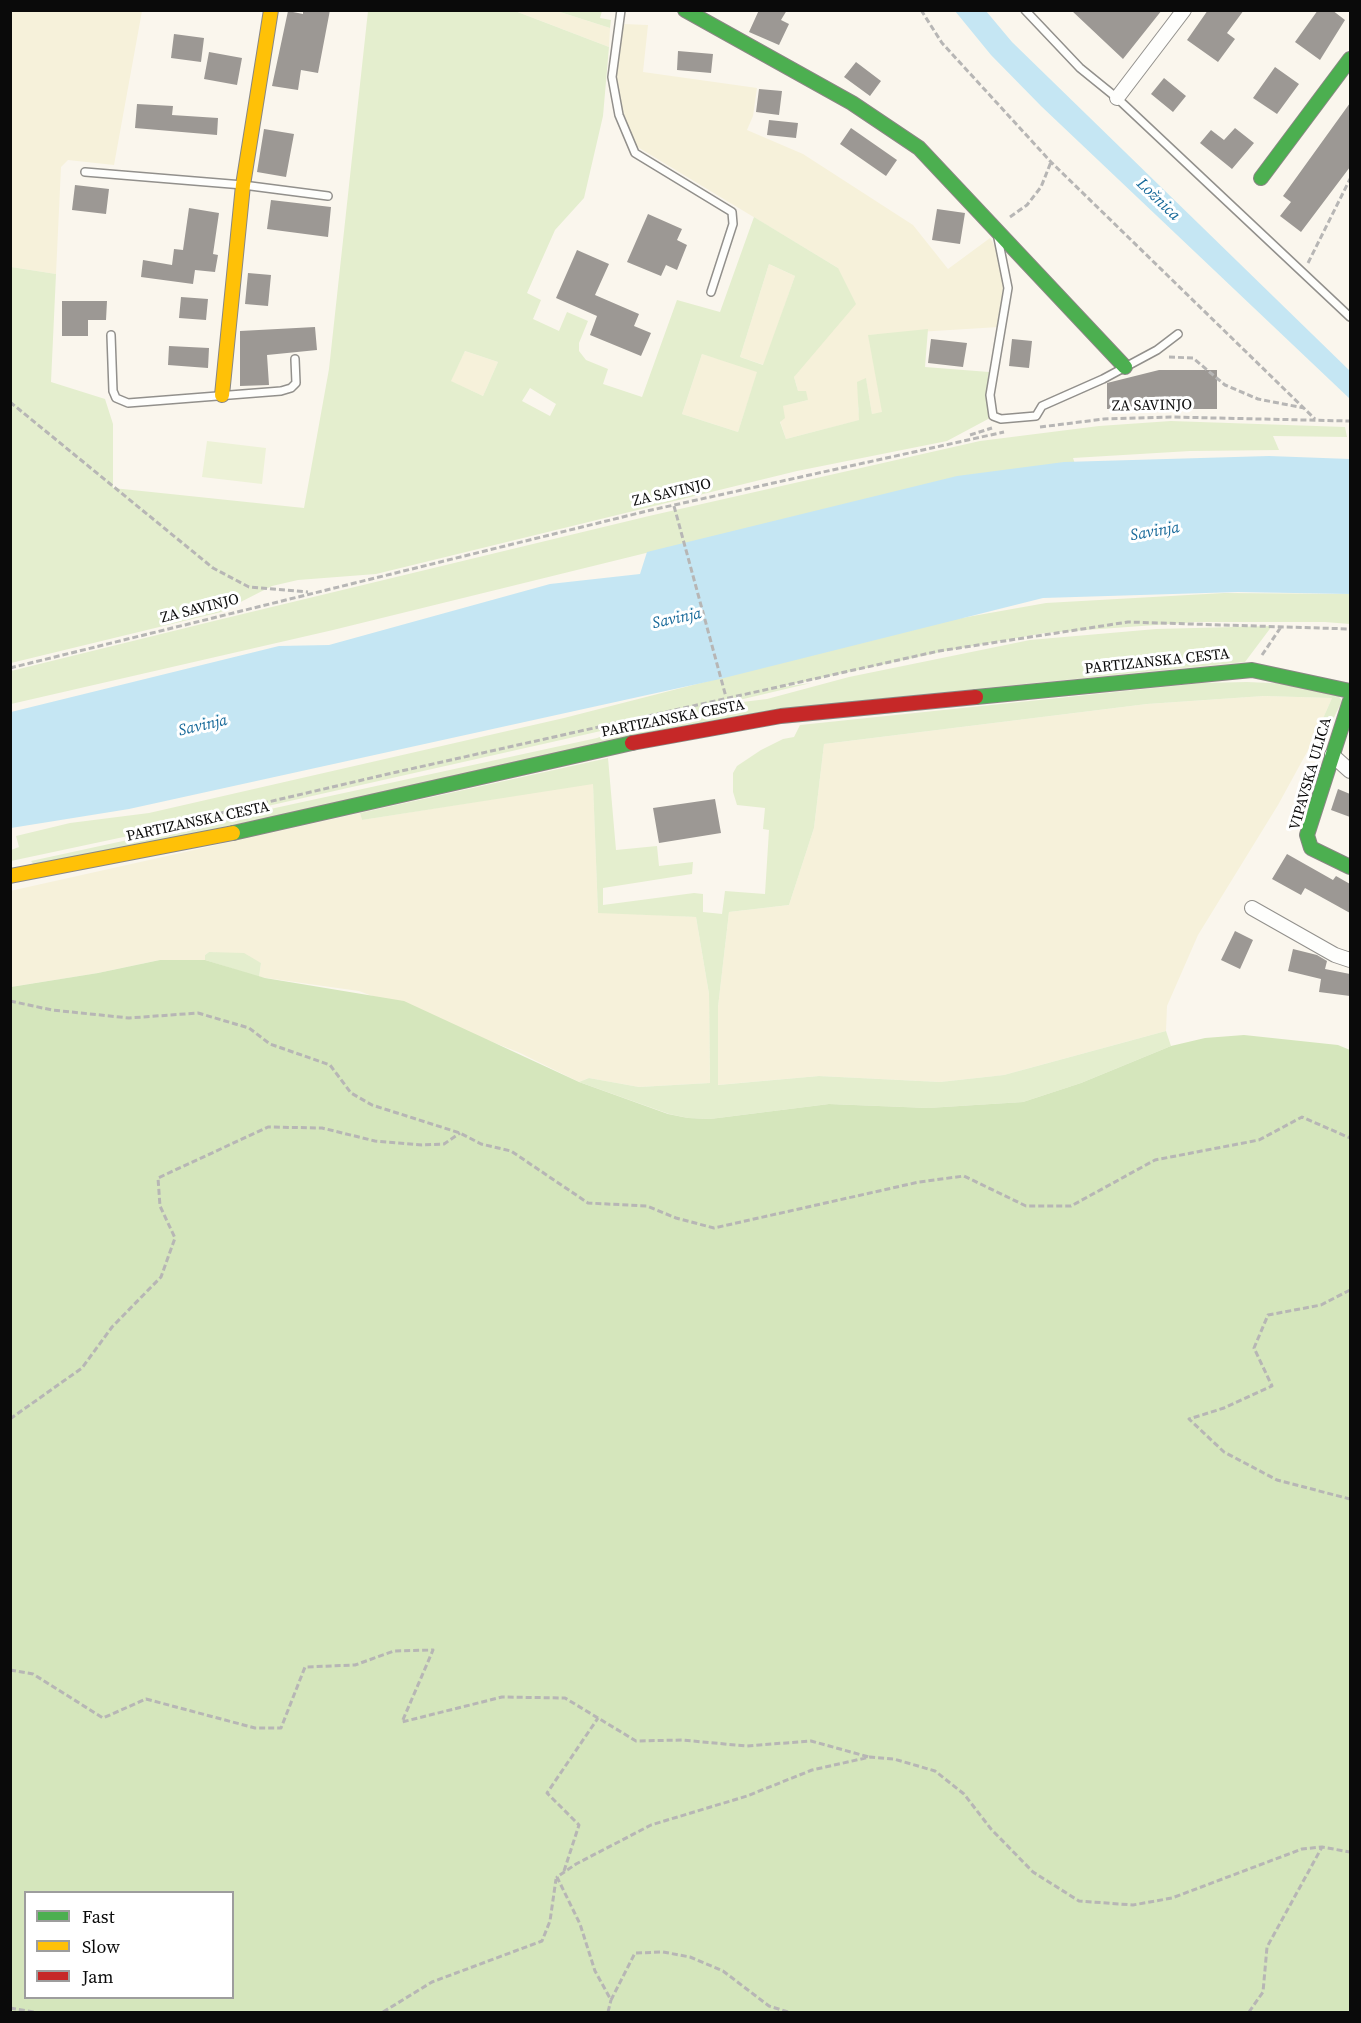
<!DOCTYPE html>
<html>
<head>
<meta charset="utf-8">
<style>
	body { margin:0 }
	#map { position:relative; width:1361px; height:2023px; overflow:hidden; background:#faf6ed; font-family:"Source Serif 4",serif }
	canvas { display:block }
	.frame { position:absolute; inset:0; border:12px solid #0a0a0a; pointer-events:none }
	.legend { position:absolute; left:24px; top:1891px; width:210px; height:108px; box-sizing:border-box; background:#fff; border:2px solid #9d9d9d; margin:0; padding:8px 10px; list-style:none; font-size:18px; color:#0a0a0a }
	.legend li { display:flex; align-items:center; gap:12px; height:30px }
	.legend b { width:30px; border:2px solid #9d9d9d }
</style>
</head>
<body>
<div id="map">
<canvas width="1361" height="2023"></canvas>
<div class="frame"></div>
<ul class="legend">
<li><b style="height:8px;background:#4caf50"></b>Fast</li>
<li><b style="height:8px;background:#ffc107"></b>Slow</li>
<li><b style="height:8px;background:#c62828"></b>Jam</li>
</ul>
</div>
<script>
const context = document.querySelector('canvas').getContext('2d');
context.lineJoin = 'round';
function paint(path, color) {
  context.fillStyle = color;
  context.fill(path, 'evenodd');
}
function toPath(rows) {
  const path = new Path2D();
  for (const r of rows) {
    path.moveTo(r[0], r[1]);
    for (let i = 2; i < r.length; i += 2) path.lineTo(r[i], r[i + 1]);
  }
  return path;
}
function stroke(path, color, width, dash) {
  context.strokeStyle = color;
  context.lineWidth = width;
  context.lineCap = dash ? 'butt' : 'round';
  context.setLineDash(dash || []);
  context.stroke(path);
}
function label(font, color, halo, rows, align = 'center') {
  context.font = font + ' "Source Serif 4",serif';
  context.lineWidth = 6;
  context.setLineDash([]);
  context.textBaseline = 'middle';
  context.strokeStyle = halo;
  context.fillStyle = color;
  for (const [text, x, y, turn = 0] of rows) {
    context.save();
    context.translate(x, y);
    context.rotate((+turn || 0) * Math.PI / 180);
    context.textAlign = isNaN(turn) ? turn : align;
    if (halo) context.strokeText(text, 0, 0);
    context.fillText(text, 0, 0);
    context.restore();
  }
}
const farmland = toPath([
	[11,10,142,11,114,165,68,160,61,167,56,274,11,267],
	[515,11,557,11,610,28,609,47],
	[623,24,648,25,643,72,757,88,753,116,747,130,803,154,913,225,948,269,990,238,997,250,1003,288,999,327,869,335,883,413,872,414,866,379,858,408,860,420,786,439,780,421,782,406,808,400,798,391,794,377,838,268,636,146,622,110,615,72,616,54],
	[769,264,795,276,764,365,740,357],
	[465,351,498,362,483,396,450,381],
	[702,354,758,371,738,432,682,414],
	[1264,696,1332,698,1313,741,1278,805,1198,935,1167,1006,1166,1031,1004,1075,940,1082,819,1076,717,1085,718,1007,729,912,789,905,814,828,824,744,1147,704],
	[593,783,598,912,696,917,709,994,710,1083,639,1087,589,1078,579,1082,518,1052,359,991,259,977,261,963,248,957,209,952,205,955,205,960,160,960,98,973,11,987,10,891,360,813,362,820]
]);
const green = toPath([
	[368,11,515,11,609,47,603,116,584,198,555,230,527,293,541,300,533,319,559,331,567,312,588,321,579,343,579,351,586,360,608,369,603,384,642,397,677,300,720,312,754,217,838,268,856,304,794,377,798,391,806,391,808,400,783,406,785,418,780,422,786,439,859,420,857,382,866,378,872,414,882,412,868,335,928,329,925,367,989,372,986,395,990,418,947,441,797,471,376,574,298,580,272,586,221,612,11,663,11,267,56,274,51,382,105,399,113,424,113,488,304,508,329,369],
	[769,264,795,276,763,365,740,357],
	[465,351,498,362,483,396,451,381],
	[702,354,757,372,738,432,682,414],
	[530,388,556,404,550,416,522,401],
	[557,11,602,11,600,18,611,20,610,28],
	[1171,421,1345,427,1347,437,1273,436,1279,450,1190,451,1073,458,1075,464,650,552,333,630,11,704,11,671,218,620,649,516,980,441,1099,426],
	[1224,593,1350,594,1350,624,1325,622,1197,622,1045,633,945,651,774,688,811,683,718,705,767,699,849,677,1030,640,1156,629,1272,626,1245,662,855,701,280,815,36,867,31,861,597,738,632,724,241,812,11,861,11,850,19,847,16,836,70,823,149,813,564,718,939,622,1046,603],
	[1247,682,1294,684,1338,695,1342,701,1321,744,1313,741,1332,698,1264,696,1147,704,824,744,814,828,789,905,729,912,718,1007,718,1085,819,1076,940,1082,1004,1075,1166,1031,1171,1046,1081,1083,1023,1102,928,1108,829,1104,710,1119,688,1118,669,1114,579,1082,589,1078,639,1087,710,1083,709,994,696,917,598,913,593,784,362,820,360,813,608,758,616,850,657,846,659,866,693,862,692,874,603,888,603,905,694,893,703,894,703,912,722,914,725,891,765,894,769,830,763,829,765,808,737,805,733,792,733,773,737,766,761,750,783,739,794,737,800,725,1202,683],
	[209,952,244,953,261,963,259,977,205,960,205,955]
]);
const forest = toPath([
	[160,960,205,960,265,978,404,1001,579,1082,668,1114,688,1118,710,1119,829,1104,928,1108,1023,1102,1081,1083,1171,1046,1205,1038,1244,1035,1338,1045,1350,1050,1350,2012,11,2012,11,987,98,973],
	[26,1892,232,1892,232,1998,26,1998]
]);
const pitch = toPath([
	[207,441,266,448,262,484,202,477]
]);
const water = toPath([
	[955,11,986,11,1012,42,1350,371,1350,399,1041,106,991,55],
	[1269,456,1350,459,1350,594,1238,592,1043,598,720,679,129,809,11,828,11,712,279,646,329,645,550,584,640,574,647,552,957,476,1064,462]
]);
const building = toPath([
	[303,10,330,10,318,73,301,70,298,90,272,86,288,11,303,14],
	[759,10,787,10,781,20,789,24,779,45,749,32],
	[1071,10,1162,10,1123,59],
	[1208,10,1244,10,1227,33,1235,39,1218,62,1187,40],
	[1318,10,1332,10,1345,20,1320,60,1295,42],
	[174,34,204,38,201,62,171,58],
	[678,51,713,54,711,73,677,70],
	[209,52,242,58,237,85,204,79],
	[856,62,881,81,870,96,844,77],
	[1275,67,1299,84,1277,114,1253,98],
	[1164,78,1186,96,1173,112,1151,94],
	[759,89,782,91,779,115,756,112],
	[1350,103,1350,167,1301,232,1280,216,1291,202,1283,196],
	[137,104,173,106,172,115,218,118,217,135,135,128],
	[769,120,798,123,796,138,767,135],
	[851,128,897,160,886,176,840,144],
	[1235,128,1254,143,1232,169,1200,143,1211,130,1224,140],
	[264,129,294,134,286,177,257,172],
	[75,185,109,189,106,214,72,210],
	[271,200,331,207,328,237,267,229],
	[189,208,219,213,213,254,218,255,215,272,195,270,193,284,141,277,143,260,172,265,174,249,183,250],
	[937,209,965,213,960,244,932,240],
	[648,214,682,229,677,240,687,245,677,270,666,265,661,276,627,262],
	[577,250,609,264,595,295,639,314,634,326,651,333,641,356,590,335,597,316,556,298],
	[248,273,271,275,268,306,245,304],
	[181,297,208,299,206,320,179,318],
	[62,301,107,301,106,320,88,320,88,336,62,336],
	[315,327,317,350,267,355,269,385,240,386,240,331],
	[931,339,967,343,963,367,928,363],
	[1012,339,1032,341,1029,368,1009,366],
	[169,346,209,348,208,368,168,365],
	[1159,370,1217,370,1217,409,1107,409,1107,383],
	[1338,789,1350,794,1350,817,1331,810],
	[715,799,721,833,659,843,653,808],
	[1287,854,1333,880,1336,876,1350,884,1350,913,1305,888,1301,895,1272,879],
	[1235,931,1253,940,1240,969,1221,960],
	[1293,949,1317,955,1327,961,1325,969,1350,974,1350,996,1319,992,1321,979,1288,971]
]);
const path = toPath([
	[921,10,942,43,1051,162,1315,419],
	[1010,217,1027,205,1041,187,1051,162],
	[1308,263,1350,179],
	[1169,357,1193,358,1225,385,1258,399,1304,408],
	[10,402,213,568,249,587,308,592],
	[1040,427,1104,419,1171,417,1350,421],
	[970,435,992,428],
	[674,506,726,697],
	[1262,655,1281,627],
	[10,668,647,511,1004,432],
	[148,830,388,774,939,651,1128,622,1350,629],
	[10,1001,52,1010,129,1018,198,1013,249,1028,270,1044,330,1065,351,1093,372,1105,460,1133,481,1144,511,1151,588,1203,647,1206,676,1218,714,1228,919,1182,964,1176,1026,1206,1071,1206,1155,1160,1259,1140,1302,1117,1350,1138],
	[1350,1290,1321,1305,1268,1315,1254,1348,1272,1386,1224,1408,1189,1419,1224,1452,1277,1480,1350,1499],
	[10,1419,82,1368,112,1327,161,1277,175,1238,160,1206,158,1178,268,1127,322,1128,375,1141,422,1145,444,1144,460,1133],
	[10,1670,33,1674,103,1718,146,1699,255,1728,281,1728,305,1667,355,1665,394,1651,433,1650,402,1722,502,1697,565,1698,636,1741,682,1740,746,1746,811,1741,869,1757],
	[564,1871,579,1825,547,1793,598,1718],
	[10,2008,34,2012],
	[383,2012,432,1982,542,1941,550,1921,556,1879],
	[608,2012,611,2000],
	[788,2012,769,2006,723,1971,690,1957,663,1952,635,1953,611,2000,595,1971,580,1924,557,1877,576,1864,651,1825,747,1796,812,1770,870,1757,894,1759,935,1771,964,1794,991,1829,1033,1872,1079,1901,1133,1905,1172,1898,1302,1849,1322,1847,1350,1852],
	[1249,2012,1263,1992,1267,1947,1322,1847]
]);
const lane = toPath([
	[621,10,612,77,619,115,635,153,732,212,733,224,711,292],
	[1025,10,1080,68,1117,98,1350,317],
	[85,172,243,185,328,196],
	[998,238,1008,288,990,395,993,416,1001,419,1036,416,1042,406,1103,379,1157,350,1178,334],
	[111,335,113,391,116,398,128,403,281,391,291,388,296,383,295,359]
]);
const street = toPath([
	[1117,98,1184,10],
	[1332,755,1350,771],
	[1252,908,1335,955,1350,960]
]);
const fast = toPath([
	[685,10,852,103,919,148,1125,367],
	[1261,178,1350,59],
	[976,697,1252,670,1350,691],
	[1350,701,1307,835,1311,848,1350,867],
	[233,833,632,743]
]);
const slow = toPath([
	[222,395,243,185,271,10],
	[10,876,233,833]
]);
const jam = toPath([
	[632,743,781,716,976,697]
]);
const streetNames = [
	["ZA SAVINJO",1152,406,-1],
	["ZA SAVINJO",672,493,-13],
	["ZA SAVINJO",200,609,-14],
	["PARTIZANSKA CESTA",1157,662,-6],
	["PARTIZANSKA CESTA",673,719,-11],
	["VIPAVSKA ULICA",1311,774,-74],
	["PARTIZANSKA CESTA",198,822,-12]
];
const waterNames = [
	["Ložnica",1158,200,44],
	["Savinja",1155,532,-10],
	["Savinja",677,619,-12],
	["Savinja",203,726,-13]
];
paint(farmland, '#f6f1da');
paint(green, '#e4eece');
paint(forest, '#d5e6bc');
paint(pitch, '#edf2d7');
paint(water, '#c5e6f3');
paint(building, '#9c9894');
stroke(lane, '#92908c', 10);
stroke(street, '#92908c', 16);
stroke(fast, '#898783', 16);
stroke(slow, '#898783', 16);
stroke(jam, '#898783', 16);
stroke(path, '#b7b6b5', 3, [6, 3]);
stroke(lane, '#fefefc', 7);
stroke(street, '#fefefc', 14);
stroke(fast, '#4caf50', 14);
stroke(slow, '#ffc107', 14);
stroke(jam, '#c62828', 14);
label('15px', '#0a0a0a', '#fff', streetNames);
label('italic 16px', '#176999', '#fff', waterNames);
</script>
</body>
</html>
